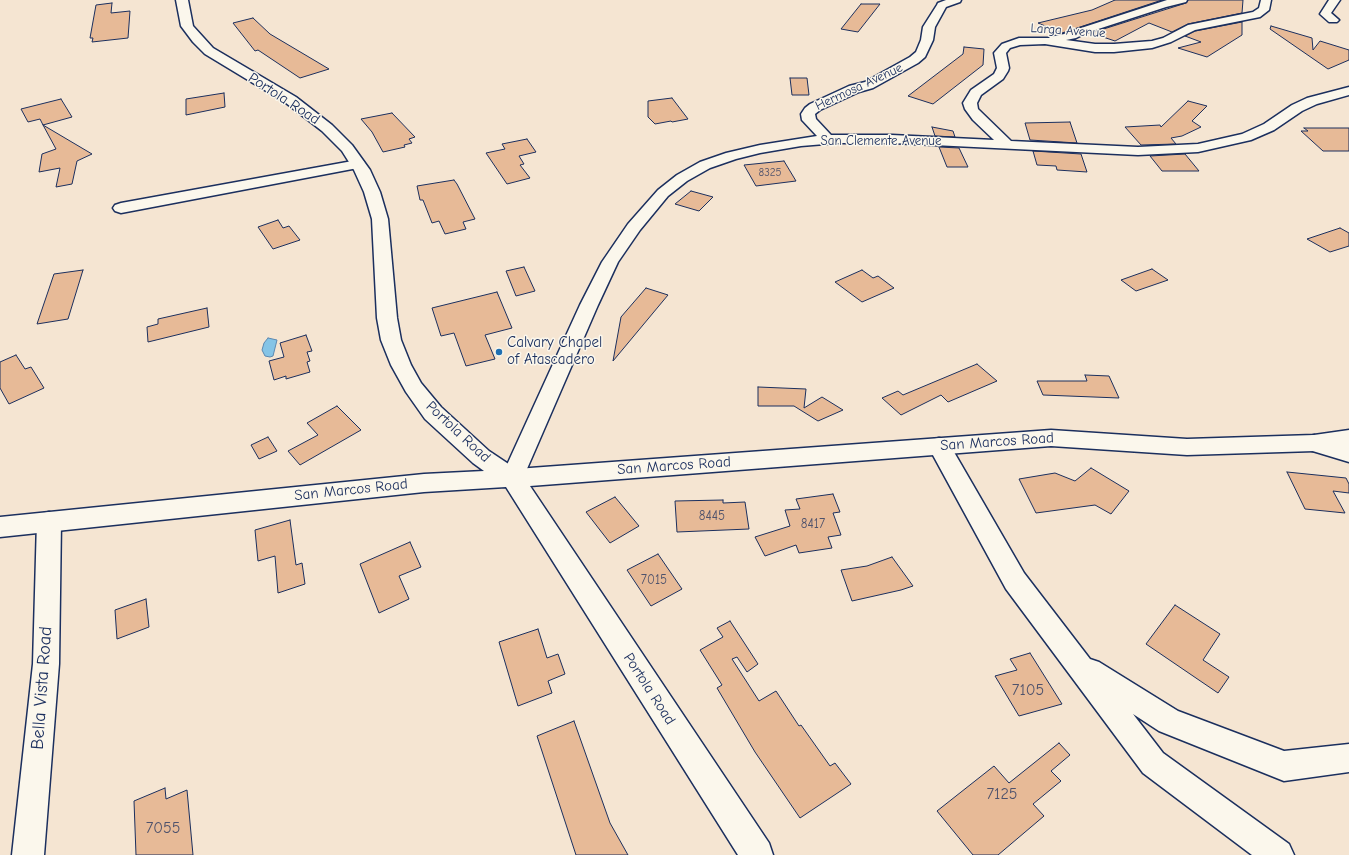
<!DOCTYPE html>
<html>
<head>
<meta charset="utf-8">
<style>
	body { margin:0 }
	canvas { display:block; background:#f5e5d2 }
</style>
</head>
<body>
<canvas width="1349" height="855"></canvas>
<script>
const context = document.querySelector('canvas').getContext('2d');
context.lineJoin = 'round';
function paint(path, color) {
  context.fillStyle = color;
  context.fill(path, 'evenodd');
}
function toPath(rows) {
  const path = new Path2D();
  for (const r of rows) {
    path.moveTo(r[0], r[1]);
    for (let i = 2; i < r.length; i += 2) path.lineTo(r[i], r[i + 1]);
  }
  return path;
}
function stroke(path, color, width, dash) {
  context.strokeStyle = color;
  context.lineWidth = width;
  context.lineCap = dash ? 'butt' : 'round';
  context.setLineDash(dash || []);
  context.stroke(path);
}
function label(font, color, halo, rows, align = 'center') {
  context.font = font + ' "Comic Neue",sans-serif';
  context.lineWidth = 3;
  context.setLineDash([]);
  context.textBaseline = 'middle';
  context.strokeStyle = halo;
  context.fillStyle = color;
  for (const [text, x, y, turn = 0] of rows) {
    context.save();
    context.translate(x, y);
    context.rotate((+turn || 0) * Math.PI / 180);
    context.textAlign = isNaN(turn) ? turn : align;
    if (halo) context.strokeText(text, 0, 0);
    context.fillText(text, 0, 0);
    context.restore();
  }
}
const water = toPath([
	[268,338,277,340,273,356,270,357,265,356,262,350,264,343,268,338]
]);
const building = toPath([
	[1115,0,1162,0,1062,33,1038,23,1092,10,1115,0],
	[1188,0,1243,0,1242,13,1188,24,1172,32,1149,23,1115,41,1091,33,1186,3,1188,0],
	[112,3,111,13,130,11,128,38,92,42,93,38,90,38,96,5,112,3],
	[861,4,880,4,858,32,841,29,861,4],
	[253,18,270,34,329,69,300,78,258,50,255,51,233,23,253,18],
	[1242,22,1242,35,1207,57,1178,48,1201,42,1185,36,1195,31,1242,22],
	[1271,26,1312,38,1313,50,1320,41,1349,50,1349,60,1328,69,1270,29,1271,26],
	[964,47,984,49,983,65,933,104,908,96,963,54,964,47],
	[790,78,807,78,809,95,792,95,790,78],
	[224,93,225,107,186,115,186,99,224,93],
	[672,98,688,119,672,122,671,121,655,124,648,117,648,101,672,98],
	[61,99,72,117,43,125,40,119,28,122,21,109,61,99],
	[1188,101,1207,106,1192,121,1201,127,1182,136,1171,138,1176,144,1141,145,1125,127,1160,125,1161,127,1188,101],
	[392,113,415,137,409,139,412,143,404,145,405,147,383,152,372,132,361,119,392,113],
	[1070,122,1077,143,1030,140,1025,123,1070,122],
	[43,125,92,154,77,161,72,184,56,187,60,168,39,172,42,154,56,149,43,125],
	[932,127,953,131,955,137,935,136,932,127],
	[1304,128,1349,128,1349,151,1323,151,1301,131,1308,131,1304,128],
	[527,139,536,152,519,156,524,164,520,165,530,178,507,184,486,153,505,149,502,144,527,139],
	[939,147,959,148,968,167,947,167,939,147],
	[1033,151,1081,154,1087,172,1057,170,1056,166,1037,165,1033,151],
	[1185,154,1199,171,1162,171,1150,156,1185,154],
	[784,161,796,181,756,186,744,165,784,161],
	[454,180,457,184,475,219,463,222,466,229,445,234,439,221,432,223,423,200,420,200,417,186,454,180],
	[691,191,713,197,699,211,675,204,691,191],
	[278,220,283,228,289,226,300,240,273,249,258,227,278,220],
	[1340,228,1349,233,1349,246,1330,252,1307,239,1340,228],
	[524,267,535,291,516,296,506,271,524,267],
	[1152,269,1168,280,1136,291,1121,280,1152,269],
	[83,270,68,319,37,324,54,274,83,270],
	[862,270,873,278,878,276,894,288,862,302,835,282,862,270],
	[646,288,668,295,613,361,621,317,646,288],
	[497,292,512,328,485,335,495,359,466,366,454,333,441,336,432,308,497,292],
	[207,308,209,327,148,342,147,327,158,324,158,319,207,308],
	[306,335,312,351,307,352,310,361,307,362,310,372,286,379,286,376,274,380,269,361,284,357,280,343,306,335],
	[16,355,25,369,31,367,44,388,9,404,0,388,0,362,16,355],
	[977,364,997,381,948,402,941,395,901,415,882,398,898,391,903,395,977,364],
	[1085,375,1109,376,1119,398,1043,395,1037,381,1087,381,1085,375],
	[758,387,806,389,804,408,822,397,843,410,818,421,794,406,758,406,758,387],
	[337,406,361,430,300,465,288,451,318,435,307,423,337,406],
	[268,437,277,451,259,459,251,445,268,437],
	[1091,468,1129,491,1111,514,1095,505,1036,513,1019,479,1055,473,1075,481,1091,468],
	[1287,472,1346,478,1349,484,1349,493,1333,491,1345,513,1305,509,1287,472],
	[833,494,840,512,833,513,841,535,828,537,832,548,799,553,796,545,765,556,755,537,790,526,785,510,800,509,796,499,833,494],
	[615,497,639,526,610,543,586,512,615,497],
	[723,500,723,503,745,502,749,529,677,532,675,501,723,500],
	[290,520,296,565,302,563,305,584,278,593,275,556,258,561,255,530,290,520],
	[410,542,421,567,399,576,409,599,379,613,360,564,410,542],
	[658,554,682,589,651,606,627,570,658,554],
	[892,557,913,586,901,590,852,601,841,570,867,566,892,557],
	[146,599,149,627,117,639,115,610,146,599],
	[1175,605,1220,634,1203,660,1229,677,1218,693,1146,644,1175,605],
	[730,621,758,664,747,672,737,657,732,659,759,701,776,691,799,726,801,725,830,766,835,763,851,784,800,818,755,752,717,688,722,685,700,650,723,637,717,628,730,621],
	[538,629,547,658,558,654,565,674,548,681,552,693,518,706,499,642,538,629],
	[1030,653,1062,704,1019,716,995,676,1017,670,1010,659,1030,653],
	[574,721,610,823,628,855,576,855,537,736,574,721],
	[1059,743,1070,755,1051,771,1061,781,1033,804,1044,816,998,855,973,855,937,811,994,766,1009,783,1059,743],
	[165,788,166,799,187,790,193,855,136,855,134,801,165,788]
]);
const street = toPath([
	[946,0,961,0,960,2,946,7,935,27,933,40,925,57,918,63,873,88,859,92,820,110,815,114,816,119,831,135,892,135,994,140,973,120,965,109,963,103,971,90,994,74,997,68,994,53,1002,44,1019,38,1049,38,1050,37,1069,33,1078,29,1167,0,1187,0,1186,2,1166,7,1086,33,1076,38,1066,40,1095,44,1114,44,1152,41,1163,38,1188,25,1253,12,1259,8,1261,0,1271,0,1269,10,1260,17,1195,30,1171,42,1152,48,1114,52,1095,52,1045,44,1020,45,1010,48,1006,53,1009,68,1008,71,1003,79,981,95,977,103,978,109,1011,141,1138,147,1198,144,1242,134,1264,124,1292,105,1307,98,1349,87,1349,95,1317,104,1302,111,1274,130,1251,140,1198,152,1138,155,892,143,837,143,801,146,760,153,736,159,710,168,687,181,668,196,640,230,618,262,598,305,523,478,520,484,512,487,504,484,501,478,580,305,602,262,628,224,658,190,677,175,700,162,726,153,760,145,817,136,802,120,801,114,805,108,810,104,849,86,865,82,910,57,916,52,921,40,923,27,937,5,938,3,946,0],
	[1329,0,1340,0,1331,13,1339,20,1337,22,1329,22,1320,14,1329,0],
	[358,160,363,161,365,164,363,167,121,213,115,211,113,208,115,205,121,203,358,160],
	[1314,435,1349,446,1349,462,1306,449,1303,443,1306,437,1314,435],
	[939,438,947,440,1024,573,1090,659,1099,662,1178,711,1284,751,1349,744,1349,772,1284,781,1159,731,1133,714,1163,753,1289,844,1294,855,1252,855,1143,773,1006,589,928,446,931,440,939,438],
	[49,512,57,514,61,521,59,664,44,855,12,855,33,664,37,521,41,514,49,512]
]);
const secondary = toPath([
	[176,0,188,0,193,26,213,48,296,97,332,125,352,145,370,170,380,192,388,219,397,318,401,340,411,365,421,383,441,407,489,451,516,469,1051,430,1187,439,1314,435,1349,430,1349,446,1314,451,1187,455,1051,446,530,486,769,843,773,855,738,855,506,487,424,492,0,537,0,517,424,474,484,471,473,463,425,419,406,392,391,365,381,340,377,318,372,219,364,192,354,170,342,151,322,131,286,103,205,54,193,42,181,26,176,0]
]);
const markers = [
	[499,352,4,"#1f6fb2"]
];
const farNumbernames = [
	["8325",770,173]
];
const farStreetnames = [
	["Larga Avenue",1068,31,4],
	["Hermosa Avenue",859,87,-25],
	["San Clemente Avenue",881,141]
];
const numberNames = [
	["8445",712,516],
	["8417",813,524],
	["7015",654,580]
];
const streetNames = [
	["Portola Road",284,99,33],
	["Portola Road",458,432,43],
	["San Marcos Road",997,442,-4],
	["San Marcos Road",674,466,-4],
	["San Marcos Road",351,490,-6],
	["Portola Road",649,689,57]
];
const poiNames = [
	["Calvary Chapel",507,343],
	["of Atascadero",507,360]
];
const nearNumbernames = [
	["7105",1028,690],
	["7125",1002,794],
	["7055",163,828]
];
const nearStreetnames = [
	["Bella Vista Road",42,688,-86]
];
paint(water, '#85c4e6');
stroke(water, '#5b88b0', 1);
paint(building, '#e7ba97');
stroke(building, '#1b2f5e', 1);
stroke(street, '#1b2f5e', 3);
stroke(secondary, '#1b2f5e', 3);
paint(street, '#fbf7ec');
paint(secondary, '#fbf7ec');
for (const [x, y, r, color] of markers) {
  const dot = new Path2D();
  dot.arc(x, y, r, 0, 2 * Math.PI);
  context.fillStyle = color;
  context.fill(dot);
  stroke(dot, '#fbf7ec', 1.5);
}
label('11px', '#4e526c', null, farNumbernames);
label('13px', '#1b2f5e', '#fbf7ec', farStreetnames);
label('13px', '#4e526c', null, numberNames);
label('15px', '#1b2f5e', '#fbf7ec', streetNames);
label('15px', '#1b2f5e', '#fbf7ec', poiNames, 'left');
label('16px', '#4e526c', null, nearNumbernames);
label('18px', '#1b2f5e', '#fbf7ec', nearStreetnames);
</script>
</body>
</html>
